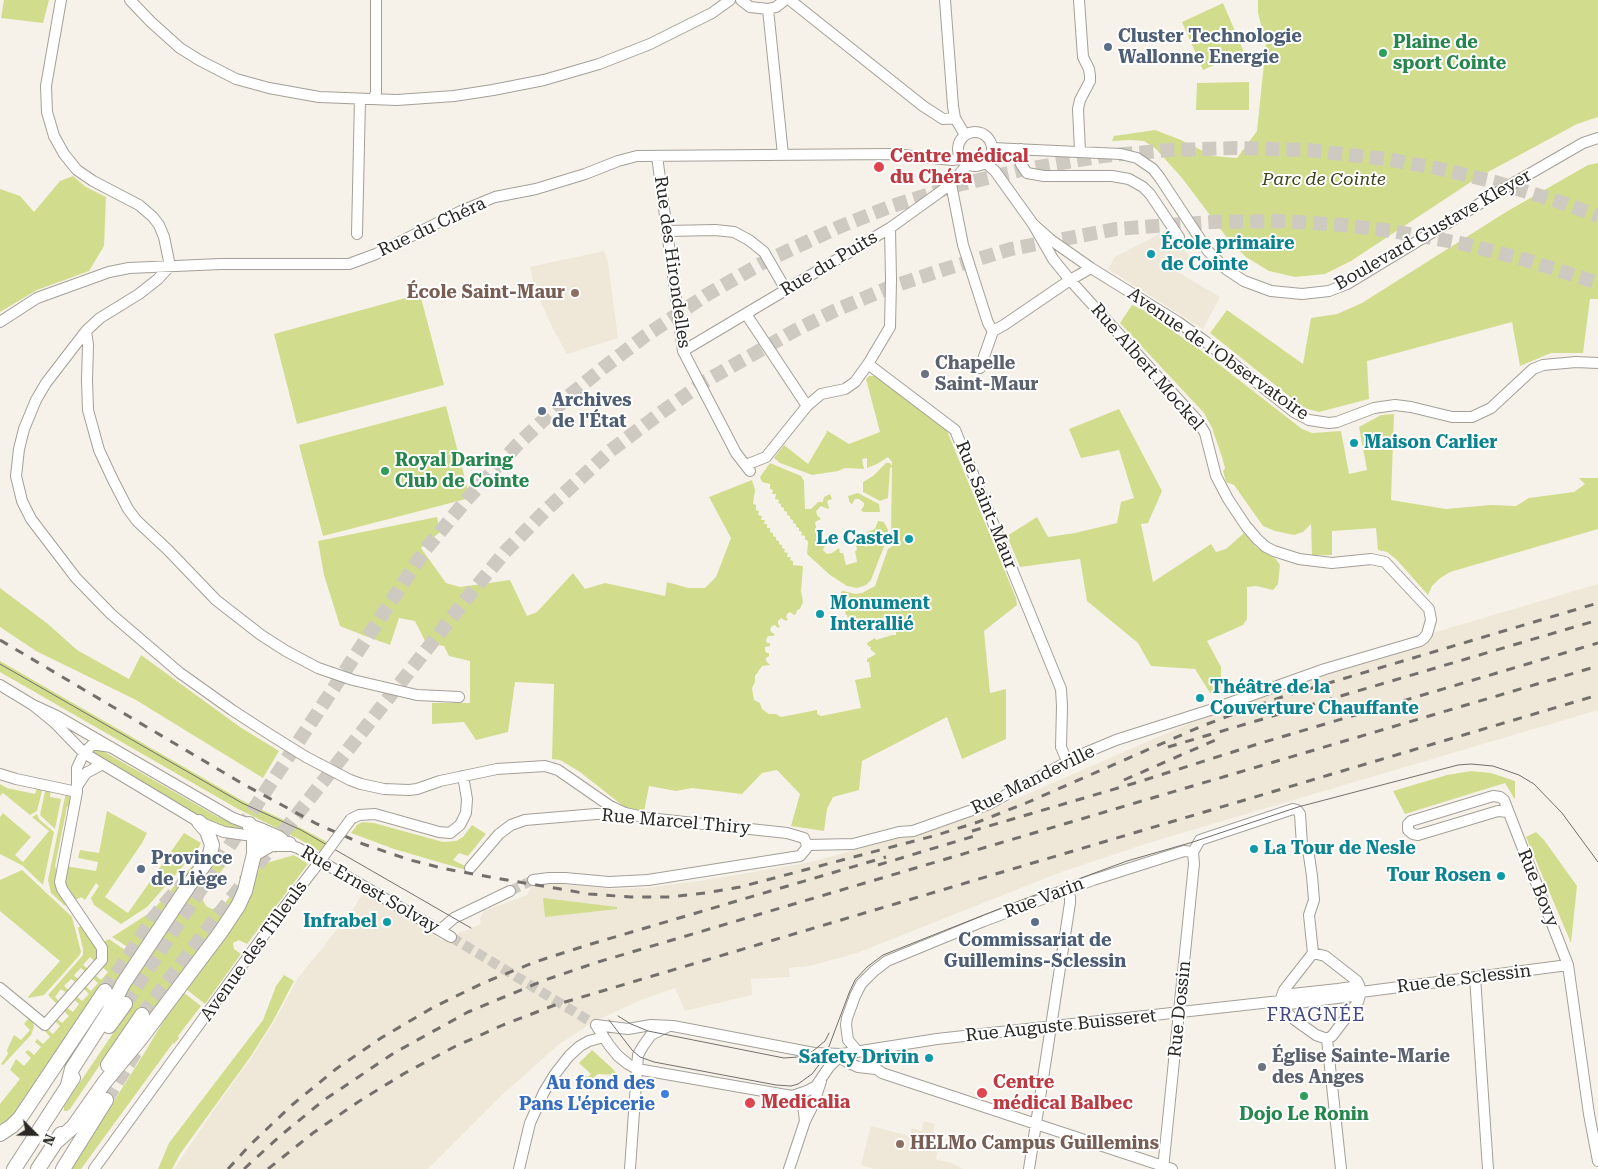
<!DOCTYPE html>
<html>
<head>
<meta charset="utf-8">
<style>
	body { margin:0 }
	#map { position:relative; width:1598px; height:1169px; overflow:hidden; background:#f7f2e9; font-family:"Roboto Serif",serif }
	canvas { display:block }
	.north { position:absolute; left:10px; top:1109px; width:50px; height:50px; -webkit-text-stroke:4px #fff; paint-order:stroke; rotate:113deg; font-size:14px; font-weight:700; line-height:20px; text-align:center; color:#292824 }
	.north::after { content:''; display:block; margin:auto; width:18px; height:22px; background:#292824; clip-path:polygon(50% 0,100% 100%,50% 72%,0 100%) }
</style>
</head>
<body>
<div id="map">
<canvas width="1598" height="1169"></canvas>
<div class="north">N</div>
</div>
<script>
const context = document.querySelector('canvas').getContext('2d');
context.lineJoin = 'round';
function paint(path, color) {
  context.fillStyle = color;
  context.fill(path, 'evenodd');
}
function toPath(rows) {
  const path = new Path2D();
  for (const r of rows) {
    if (r.length === 3) {
      path.moveTo(r[0] + r[2], r[1]);
      path.arc(r[0], r[1], r[2], 0, 2 * Math.PI);
      continue;
    }
    path.moveTo(r[0], r[1]);
    for (let i = 2; i < r.length; i += 2) path.lineTo(r[i], r[i + 1]);
  }
  return path;
}
function stroke(path, color, width, dash) {
  context.strokeStyle = color;
  context.lineWidth = width;
  context.lineCap = dash ? 'butt' : 'round';
  context.setLineDash(dash || []);
  context.stroke(path);
}
function label(font, color, halo, rows, align = 'center') {
  context.font = font + ' "Roboto Serif",serif';
  context.lineWidth = 4;
  context.setLineDash([]);
  context.textBaseline = 'middle';
  context.strokeStyle = halo;
  context.fillStyle = color;
  for (const [text, x, y, turn = 0] of rows) {
    context.save();
    context.translate(x, y);
    context.rotate((+turn || 0) * Math.PI / 180);
    context.textAlign = isNaN(turn) ? turn : align;
    if (halo) context.strokeText(text, 0, 0);
    context.fillText(text, 0, 0);
    context.restore();
  }
}
const built = toPath([
	[1171,228,1190,257,1174,270,1220,297,1203,329,1108,269,1115,257],
	[604,251,608,263,618,338,567,354,553,329,542,304,533,281,530,267],
	[1598,584,1598,710,1148,843,1061,872,857,953,809,966,789,968,790,977,751,979,752,995,685,1011,675,988,641,1000,593,1022,558,1045,501,1096,428,1169,174,1169,222,1098,252,1057,274,1022,298,978,352,911,363,892,442,940,481,924,480,919,484,911,527,895,534,881,611,889,647,888,712,879,811,862,948,824,995,808,1234,704,1436,632],
	[924,1121,935,1124,930,1143,939,1145,936,1159,954,1164,963,1169,874,1169,861,1165,871,1126,909,1136,912,1128,921,1131]
]);
const green = toPath([
	[4,0,49,0,43,23,1,18],
	[1258,0,1598,0,1598,117,1577,124,1477,178,1351,261,1325,274,1295,277,1269,271,1246,257,1228,239,1182,178,1156,149,1144,141,1131,140,1112,141,1114,136,1155,130,1181,140,1213,156,1237,158,1257,131,1266,44,1258,13],
	[1223,3,1244,52,1203,70,1182,22],
	[1249,82,1249,110,1196,110,1197,83],
	[1598,163,1598,299,1590,299,1583,353,1551,353,1520,366,1512,322,1367,361,1369,399,1319,412,1304,408,1210,333,1227,310,1303,364,1311,318,1337,314,1362,303,1506,212,1588,165],
	[73,176,86,187,106,197,104,246,89,271,37,290,0,312,0,189,20,196,34,212,60,181],
	[420,294,444,385,297,424,274,334],
	[1132,305,1143,310,1203,352,1302,429,1312,433,1341,431,1349,474,1367,470,1359,427,1381,415,1394,414,1391,500,1446,509,1491,505,1516,506,1529,498,1574,492,1585,484,1579,478,1598,478,1598,529,1450,572,1439,579,1432,586,1428,595,1397,560,1387,552,1378,550,1376,528,1332,531,1332,555,1312,555,1311,524,1303,532,1294,535,1275,531,1263,526,1234,485,1226,482,1223,471,1225,468,1222,457,1212,428,1204,413,1120,323],
	[869,376,877,376,945,426,1016,598,1017,605,984,631,990,693,1006,689,1006,739,962,759,947,717,862,761,859,790,833,797,827,809,824,831,791,826,800,794,777,770,762,773,742,794,692,788,676,791,649,786,644,812,627,809,580,772,560,760,552,759,554,684,515,682,508,732,476,740,464,722,432,724,432,703,470,703,470,661,449,656,444,646,426,643,415,621,399,618,390,645,365,636,340,626,324,575,318,541,437,517,440,532,421,548,446,583,460,587,510,580,527,616,537,612,573,573,585,589,605,583,665,596,667,582,688,588,705,588,716,577,731,538,709,497,752,480,755,490,753,504,756,505,756,510,759,511,758,515,762,516,761,520,765,520,764,524,767,524,767,528,770,528,770,532,773,533,773,536,776,537,776,540,779,541,779,544,782,545,782,548,785,549,784,552,788,553,787,557,791,557,790,560,793,561,793,565,803,566,801,591,803,602,800,609,797,610,796,614,794,615,790,612,787,614,786,617,788,619,786,621,781,618,778,621,778,624,780,626,778,628,775,625,772,626,770,629,771,632,775,634,773,636,768,636,766,640,767,643,770,643,770,646,765,647,765,651,767,653,769,653,769,656,766,658,766,661,770,665,762,666,755,676,755,682,752,688,754,700,760,703,762,709,769,714,776,714,781,717,817,710,817,714,821,716,861,708,855,680,871,677,869,662,867,662,867,659,876,654,870,649,871,647,868,646,867,643,875,638,876,640,892,635,896,635,896,630,894,628,893,626,896,623,895,619,896,617,895,616,856,624,848,619,847,615,846,615,841,592,843,591,855,594,862,593,875,586,888,549,894,545,891,535,892,467,890,468,888,498,880,501,863,492,863,482,873,476,886,463,890,463,892,466,892,462,888,457,877,464,867,468,867,458,862,459,864,469,845,468,838,471,812,475,780,463,774,458,784,445,808,464,827,432,826,430,849,444,880,432,866,379],
	[446,406,470,498,323,536,299,445],
	[1119,409,1162,491,1148,523,1141,524,1153,582,1211,544,1216,552,1226,549,1244,533,1256,547,1276,559,1280,565,1278,584,1273,590,1256,586,1247,587,1247,619,1243,625,1207,641,1221,667,1221,687,1219,693,1210,693,1195,669,1151,666,1138,643,1087,601,1080,559,1020,567,1007,536,1037,517,1048,537,1075,533,1117,523,1121,502,1134,498,1119,450,1081,458,1069,429],
	[770,463,801,476,804,481,805,509,811,509,818,502,823,502,824,497,830,494,832,499,827,501,829,508,828,509,821,506,816,511,817,515,821,519,815,522,818,538,820,542,825,541,826,543,823,550,827,554,832,553,839,548,840,553,843,553,846,565,857,562,855,551,857,550,856,545,860,544,866,547,869,545,871,540,866,535,867,532,875,529,878,521,884,522,888,530,888,536,871,580,866,585,857,588,847,586,830,575,807,554,808,542,807,540,805,540,805,536,801,535,802,532,799,531,799,528,796,527,796,524,793,523,793,520,790,519,790,516,787,515,787,512,784,511,784,508,781,507,781,504,778,503,779,500,775,499,776,494,772,494,773,490,770,489,770,484,762,482,760,477],
	[858,493,879,504,880,512,863,512,861,510,864,506,864,503,859,499,855,499,852,504,850,503,848,496],
	[0,588,48,624,77,650,129,679,141,655,240,727,279,751,263,778,136,700,36,651,0,627],
	[0,661,243,801,299,827,327,842,321,852,297,838,238,809,0,672],
	[96,749,103,751,218,817,241,826,243,830,213,826,93,756,93,752],
	[1471,771,1491,773,1515,781,1515,799,1514,798,1505,783,1405,814,1393,791,1447,775],
	[0,784,7,788,35,794,38,785,43,787,37,811,30,815,3,793,0,796],
	[46,787,51,788,50,797,61,799,55,829,40,815],
	[66,792,73,793,71,804,67,807,55,866,70,906,64,905,51,893,48,880],
	[107,811,147,833,142,843,105,897,128,913,184,833,201,843,198,849,147,907,121,924,94,905,91,898,99,886,96,883,85,900,81,897,74,901,64,885,65,866,96,871,98,862,78,858,80,850,99,853],
	[3,813,31,837,15,855,23,862,49,831,32,817,37,814,39,819,54,832,43,885,23,866,0,854,0,817],
	[362,822,374,823,443,842,456,841,463,837,472,825,486,834,468,856,459,853,453,860,467,867,466,870,394,849,351,833,357,825],
	[1536,832,1544,840,1577,886,1571,943,1526,837],
	[203,854,205,856,137,953,112,937,151,912],
	[294,855,308,864,247,944,239,940,233,943,234,949,241,954,205,1004,186,989,244,910,260,865],
	[214,858,227,864,205,891,203,900,206,906,212,909,223,906,246,874,242,892,148,1020,136,1012,70,1109,67,1111,64,1111,64,1106,130,1008,119,1000],
	[22,870,72,917,81,952,79,956,44,995,29,998,28,997,60,961,0,911,0,880],
	[543,898,617,907,617,909,545,917],
	[82,924,99,949,96,962,90,957,83,965,89,970,87,973,81,968,74,975,80,981,77,983,71,979,64,986,70,991,68,994,61,989,55,997,60,1002,58,1005,48,995,83,955,83,949,78,928],
	[109,939,135,957,110,994,20,1110,0,1127,0,1104,20,1079,10,1070,16,1059,24,1066,31,1058,25,1052,28,1050,34,1055,41,1047,35,1042,37,1039,43,1044,50,1037,45,1031,47,1029,53,1034,60,1026,54,1020,56,1018,62,1023,69,1016,63,1010,66,1007,73,1012,79,1004,73,999,76,996,82,1001,89,994,83,988,85,986,91,991,98,983,92,978,95,975,101,980,108,972,101,966,102,943],
	[284,975,294,981,273,1021,251,1056,180,1154,172,1169,158,1169,169,1143,263,1020,276,986],
	[183,992,201,1006,178,1036,179,1038,174,1044,173,1043,81,1169,71,1169,145,1052,173,1005],
	[29,1018,33,1023,34,1027,31,1035,3,1065,1,1064,8,1054,7,1050,14,1035,21,1040,30,1030,24,1024],
	[592,1050,613,1069,617,1075,598,1074,588,1083,582,1078,585,1075,588,1077,591,1074,579,1063]
]);
const minorTunnel = toPath([
	[510,891,533,880],
	[451,937,596,1025]
]);
const highwayTunnel = toPath([
	[105,991,154,917,169,899,192,874],
	[125,1004,425,550,469,497,517,445,570,395,603,368,645,336,708,294,766,261,839,227,889,207,958,185,1021,170,1103,156,1169,150,1236,148,1308,150,1386,159,1436,168,1495,182,1563,203,1598,216],
	[142,1015,219,914,467,598,505,552,545,511,610,451,666,409,704,382,794,331,834,311,888,288,942,270,1011,249,1116,229,1211,222,1282,221,1343,225,1392,231,1460,243,1523,259,1598,283],
	[106,1100,137,1050]
]);
const minor = toPath([
	[61,0,46,86,47,112,54,136,64,154,77,170,93,181,139,205,153,217,159,225,164,237,170,266],
	[130,0,151,22,180,48,199,60,236,79,269,88,319,97,397,100,454,96,493,90,544,80,599,64,650,44,712,13,730,0],
	[741,0,750,7,768,9,776,7,785,0],
	[790,0,923,106,943,119,955,118],
	[945,0,953,106,955,118,965,135],
	[1079,0,1083,57,1089,69,1090,76,1090,81,1080,100,1078,109,1080,151],
	[768,9,783,155],
	[373,99,376,93,376,0],
	[975,149,17],
	[992,148,1121,154,1137,158,1153,169,1160,178,1208,251,1226,269,1244,281,1271,291,1302,294,1329,291,1347,284,1512,184,1583,143,1598,138],
	[1021,149,1021,164,1027,173,1044,176,1112,176,1129,179,1143,187,1150,194,1179,237],
	[657,156,683,351,736,453,750,471],
	[986,163,995,171,1033,224,1051,240,1091,268,1178,322,1206,342,1294,412,1309,420,1329,423,1337,422,1374,408,1395,405,1411,407,1452,417,1472,417,1491,408,1533,369,1543,365,1576,362,1598,363],
	[951,184,963,245,988,323,993,331],
	[667,231,715,230,734,232,749,240,764,252,786,290],
	[357,234,360,99],
	[170,266,158,279,139,294,100,318,86,331,46,383,36,400,24,429,19,449,16,476,22,501,31,519,76,578,111,614,180,673,232,710,269,734,306,757,350,780,361,784,384,789,409,790,417,789,440,781,497,769,545,766,558,770,610,806,625,813],
	[746,314,807,406],
	[0,322,37,298,109,272,129,268,221,264,349,264,376,254,461,211,495,197,536,189,585,174,618,161,637,156,893,154,952,160,961,159],
	[86,331,88,345,87,380,88,410,99,450,113,480,128,509,137,521,168,550,216,600,261,635,286,651,318,668,353,680,417,695,459,697],
	[993,331,1004,325,1070,280,1091,268],
	[683,351,890,228,951,184,967,165],
	[868,364,955,430,1061,689,1062,706,1061,747,1067,761],
	[980,368,993,331],
	[746,465,766,457,807,406,821,394,845,389,855,382,868,364,890,327,891,280,890,228],
	[0,685,33,705,57,716,233,818,263,829,279,836,283,839],
	[33,705,54,722,84,753,199,822,224,832,267,838,298,848,451,937],
	[0,774,16,779,77,792],
	[78,785,86,773,101,765],
	[1508,812,1498,811,1418,835,1413,834,1408,830,1408,824,1411,821,1493,796,1500,797,1504,800,1568,965,1589,1114,1598,1161],
	[351,819,359,815,375,814,439,832,450,833,460,825,466,813,467,799,463,776],
	[807,845,853,844,899,832,913,831,989,804,1080,755,1116,740,1210,710,1325,669,1420,641,1424,638,1427,634,1431,620,1429,609,1385,562,1371,559,1332,563,1299,559,1274,551,1266,547,1257,539,1246,526,1228,499,1216,476,1205,433,1197,420,1070,280,1053,259,1033,224],
	[1193,852,1200,840,1293,809,1297,810,1300,814,1302,845,1308,849,1312,876,1314,900,1309,915,1313,953],
	[470,868,499,834,511,825,525,820,596,814,625,813,648,818,787,833,804,838,807,845],
	[533,880,549,878,565,878,609,882,648,880,800,856,806,849,807,845],
	[440,930,454,918,510,891],
	[1313,953,1325,956,1357,981,1359,985,1361,992,1358,1002,1332,1036,1327,1039,1316,1035,1295,1020,1285,1011,1280,1001,1284,990,1313,953],
	[1475,977,1488,1169],
	[0,988,45,1025,102,960,102,948,62,889,60,882,77,792,77,768,84,753,92,745,98,745,111,747],
	[1280,1001,1286,996,1292,994,1338,989,1352,987,1361,992],
	[596,1025,628,1029,651,1025,673,1026,814,1053,842,1054,937,1039,1280,1001,1289,1004,1353,996,1361,992,1568,965],
	[596,1025,609,1045,618,1056,628,1064,637,1069,792,1096,800,1101,803,1105,805,1121],
	[1327,1039,1341,1169],
	[864,1051,874,1067,882,1073,1172,1169],
	[858,1052,848,1040,846,1025,847,1018,855,996,861,984,874,971,887,961,984,921,1093,880,1184,851,1193,852],
	[839,1057,847,1062,858,1067,876,1069],
	[792,1096,807,1091,816,1086,829,1067,842,1054],
	[94,1169,280,913,314,869],
	[519,1169,530,1123,544,1092,555,1074,569,1056,580,1046,589,1041,604,1037],
	[630,1169,638,1055,643,1046,651,1035,667,1027],
	[789,1169,805,1121,814,1103,821,1081],
	[1029,1169,1070,903,1070,897,1067,889],
	[1163,1169,1194,864,1193,852]
]);
const highway = toPath([
	[254,854,271,844,289,844],
	[109,1026,125,1004],
	[108,1065,142,1015],
	[68,1085,72,1069,108,1013,123,984,189,885,209,858,212,845,207,831,199,822],
	[0,1134,12,1126,20,1118,105,991],
	[56,1142,73,1127,104,1083,141,1038,220,933,238,906,245,891,254,854,254,836,249,824],
	[14,1169,73,1078],
	[38,1169,61,1134],
	[63,1169,106,1100]
]);
const tram = toPath([
	[0,664,242,803,301,830,471,928],
	[618,1016,631,1024,648,1031,784,1058,798,1057,813,1051,825,1041,829,1033],
	[609,1020,632,1050,640,1057,654,1062,776,1085,791,1086,798,1084,812,1074,825,1057,849,993,855,980,867,967,883,955,1019,901,1127,861,1193,842,1298,807,1458,765,1471,764,1493,766,1519,775,1534,784,1562,813,1598,862]
]);
const rail = toPath([
	[0,640,243,784,317,824,363,844,410,860,446,869,490,877,589,894,631,897,670,897,705,893,740,887,937,835,978,822,1026,803,1202,726,1250,708,1285,696,1598,603],
	[1168,747,1598,620],
	[1124,780,1220,738],
	[972,831,1135,783,1261,743,1598,643],
	[878,865,981,834],
	[228,1169,250,1145,292,1105,336,1069,381,1038,432,1008,483,983,535,962,591,944,886,857],
	[244,1169,280,1136,324,1100,394,1053,468,1012,545,980,598,962,1598,666],
	[268,1169,313,1133,358,1102,405,1073,454,1047,503,1025,555,1005,1598,695]
]);
const minorBridge = toPath([
	[314,869,351,819]
]);
const markers = [
	[1108,47,5,"#5c6f8a"],
	[1383,53,5,"#2e9e5b"],
	[879,167,6,"#e0444e"],
	[1151,254,5,"#0f9aa8"],
	[575,293,5,"#8d6e63"],
	[925,374,5,"#6b7280"],
	[542,411,5,"#5c6f8a"],
	[1354,443,5,"#0f9aa8"],
	[385,471,5,"#2e9e5b"],
	[909,539,5,"#0f9aa8"],
	[820,614,5,"#0f9aa8"],
	[1200,698,5,"#0f9aa8"],
	[1254,849,5,"#0f9aa8"],
	[141,869,5,"#5c6f8a"],
	[1501,876,5,"#0f9aa8"],
	[387,922,5,"#0f9aa8"],
	[1035,922,5,"#5c6f8a"],
	[929,1058,5,"#0f9aa8"],
	[1262,1067,5,"#6b7280"],
	[982,1093,6,"#e0444e"],
	[665,1094,5,"#3f7fe0"],
	[1304,1096,5,"#2e9e5b"],
	[750,1103,6,"#e0444e"],
	[900,1144,5,"#8d6e63"]
];
const serviceNames = [
	["Cluster Technologie",1118,37],
	["Wallonne Energie",1118,58],
	["Archives",552,401],
	["de l'État",552,422],
	["Province",151,859],
	["de Liège",151,880],
	["Commissariat de",1035,941,"center"],
	["Guillemins-Sclessin",1035,962,"center"]
];
const leisureNames = [
	["Plaine de",1393,43],
	["sport Cointe",1393,64],
	["Royal Daring",395,461],
	["Club de Cointe",395,482],
	["Dojo Le Ronin",1304,1115,"center"]
];
const healthNames = [
	["Centre médical",890,157],
	["du Chéra",890,178],
	["Centre",993,1083],
	["médical Balbec",993,1104],
	["Medicalia",761,1103]
];
const parkNames = [
	["Parc de Cointe",1324,180]
];
const streetNames = [
	["Rue du Chéra",432,227,-25],
	["Boulevard Gustave Kleyer",1433,230,-30],
	["Rue des Hirondelles",672,262,82],
	["Rue du Puits",829,264,-31],
	["Avenue de l'Observatoire",1218,354,35],
	["Rue Albert Mockel",1147,367,49],
	["Rue Saint-Maur",986,505,68],
	["Rue Mandeville",1033,780,-26],
	["Rue Marcel Thiry",676,822,5],
	["Rue Bovy",1538,888,68],
	["Rue Ernest Solvay",370,890,30],
	["Rue Varin",1044,898,-21],
	["Avenue des Tilleuls",254,951,-54],
	["Rue de Sclessin",1464,979,-7],
	["Rue Dossin",1180,1009,-84],
	["Rue Auguste Buisseret",1061,1026,-6]
];
const cultureNames = [
	["École primaire",1161,244],
	["de Cointe",1161,265],
	["Maison Carlier",1364,443],
	["Le Castel",899,539,"right"],
	["Monument",830,604],
	["Interallié",830,625],
	["Théâtre de la",1210,688],
	["Couverture Chauffante",1210,709],
	["La Tour de Nesle",1264,849],
	["Tour Rosen",1491,876,"right"],
	["Infrabel",377,922,"right"],
	["Safety Drivin",919,1058,"right"]
];
const educationNames = [
	["École Saint-Maur",565,293],
	["HELMo Campus Guillemins",910,1144,"left"]
];
const worshipNames = [
	["Chapelle",935,364],
	["Saint-Maur",935,385],
	["Église Sainte-Marie",1272,1057],
	["des Anges",1272,1078]
];
const shopNames = [
	["Au fond des",655,1084],
	["Pans L'épicerie",655,1105]
];
const neighbourhoodNames = [
	["FRAGNÉE",1316,1015]
];
paint(built, '#efe7d7');
paint(green, '#d1dd8d');
stroke(minorTunnel, '#cecac2', 10, [10, 5]);
stroke(highwayTunnel, '#cecac2', 14, [14, 7]);
stroke(minor, '#a4a098', 12);
stroke(highway, '#a4a098', 16);
stroke(minor, '#fff', 10);
stroke(highway, '#fff', 14);
stroke(tram, '#73706b', 1);
stroke(rail, '#73706b', 3, [9, 9]);
stroke(minorBridge, '#a4a098', 12, []);
stroke(minorBridge, '#fff', 10);
for (const [x, y, r, color] of markers) {
  const dot = new Path2D();
  dot.arc(x, y, r, 0, 2 * Math.PI);
  context.fillStyle = color;
  context.fill(dot);
  stroke(dot, '#fff', 2);
}
label('bold 18px', '#4e5e75', '#fff', serviceNames, 'left');
label('bold 18px', '#27864d', '#fff', leisureNames, 'left');
label('bold 18px', '#be3a42', '#fff', healthNames, 'left');
label('italic 18px', '#3f441c', '#fff', parkNames);
label('18px', '#292824', '#fff', streetNames);
label('bold 18px', '#0d838f', '#fff', cultureNames, 'left');
label('bold 18px', '#785e54', '#fff', educationNames, 'right');
label('bold 18px', '#5b616d', '#fff', worshipNames, 'left');
label('bold 18px', '#366cbe', '#fff', shopNames, 'right');
context.letterSpacing = '1px';
label('19px', '#434885', '#fff', neighbourhoodNames);
context.letterSpacing = '0px';
</script>
</body>
</html>
